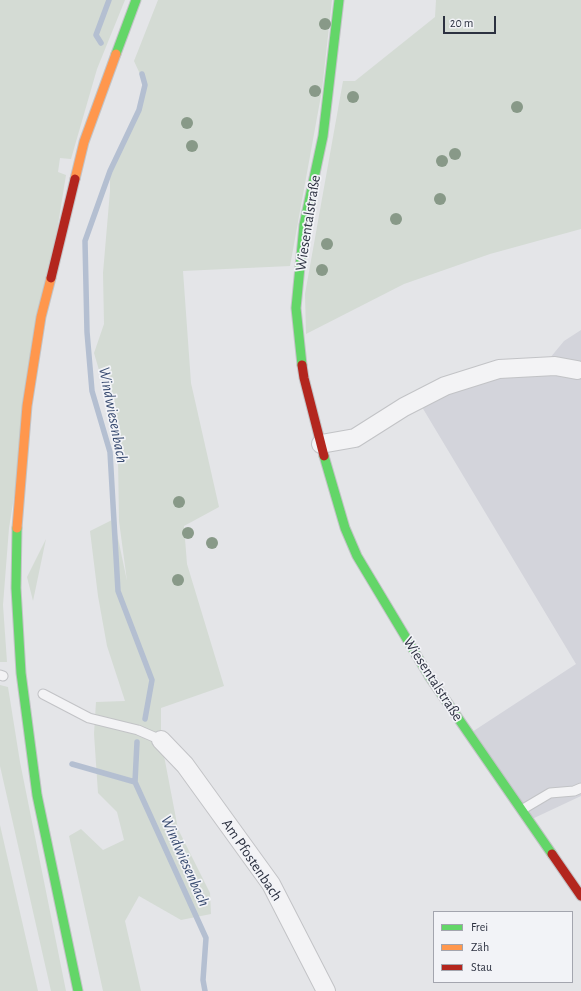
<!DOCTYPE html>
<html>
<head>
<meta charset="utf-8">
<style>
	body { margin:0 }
	#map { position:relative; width:581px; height:991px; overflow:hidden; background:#e4e5e8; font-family:"Alegreya Sans",sans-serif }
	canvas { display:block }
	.legend { position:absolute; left:433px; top:911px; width:140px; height:72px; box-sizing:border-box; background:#f2f3f7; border:1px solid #a3a5ae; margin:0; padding:5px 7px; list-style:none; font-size:12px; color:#2c3140 }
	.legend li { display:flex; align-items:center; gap:8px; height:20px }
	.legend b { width:20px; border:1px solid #a3a5ae }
	.scale { position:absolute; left:443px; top:16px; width:53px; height:18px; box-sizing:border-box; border:2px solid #2c3140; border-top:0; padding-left:5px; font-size:12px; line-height:14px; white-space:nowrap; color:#2c3140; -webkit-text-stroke:3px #f2f3f7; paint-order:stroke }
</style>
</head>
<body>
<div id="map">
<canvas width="581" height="991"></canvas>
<ul class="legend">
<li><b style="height:5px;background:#63d668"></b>Frei</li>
<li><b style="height:5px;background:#ff974d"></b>Zäh</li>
<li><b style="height:5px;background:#b3261e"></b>Stau</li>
</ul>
<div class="scale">20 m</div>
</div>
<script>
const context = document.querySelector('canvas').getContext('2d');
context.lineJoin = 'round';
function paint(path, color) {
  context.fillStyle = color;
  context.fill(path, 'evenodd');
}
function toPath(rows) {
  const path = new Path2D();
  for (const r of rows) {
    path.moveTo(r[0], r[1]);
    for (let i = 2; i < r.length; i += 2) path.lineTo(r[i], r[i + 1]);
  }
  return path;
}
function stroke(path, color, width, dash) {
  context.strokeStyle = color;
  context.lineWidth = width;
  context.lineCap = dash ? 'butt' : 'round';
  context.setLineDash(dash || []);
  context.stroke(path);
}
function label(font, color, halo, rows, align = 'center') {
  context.font = font + ' "Alegreya Sans",sans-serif';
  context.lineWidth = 3.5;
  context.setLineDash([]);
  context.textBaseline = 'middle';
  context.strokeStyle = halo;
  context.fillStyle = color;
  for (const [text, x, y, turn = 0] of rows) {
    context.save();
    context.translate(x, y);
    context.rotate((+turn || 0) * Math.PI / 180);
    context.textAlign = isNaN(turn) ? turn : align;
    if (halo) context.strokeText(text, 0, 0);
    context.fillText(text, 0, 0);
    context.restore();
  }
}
const built = toPath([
	[581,330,581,796,532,819,472,732,576,664,419,402,545,364,564,341]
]);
const green = toPath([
	[0,0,125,0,97,69,71,159,60,158,58,172,66,175,9,528,3,605,7,662,0,662],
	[158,0,332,0,322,90,290,266,183,271,191,383,219,507,184,526,187,564,224,686,161,708,161,740,178,829,210,893,211,914,181,920,139,896,125,921,141,991,103,991,69,836,81,829,103,850,124,840,117,812,98,793,94,734,96,702,125,701,107,646,98,596,90,531,114,519,127,581,119,521,118,457,106,394,94,353,104,324,103,273,110,191,110,171,139,110,145,85,134,61],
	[436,0,581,0,581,229,490,254,404,284,306,334,305,294,343,81,355,81,435,17],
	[46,539,33,601,27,577],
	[0,685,8,687,20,762,66,991,51,991,0,766],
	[0,825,38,991,0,991]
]);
const stream = toPath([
	[101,43,96,35,109,0],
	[142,74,145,85,139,110,110,171,85,241,87,332,92,391,110,452,118,591,152,680,145,719],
	[137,742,135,782,206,938,203,980,205,991],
	[72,764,135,782]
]);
const lane = toPath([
	[0,675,3,676],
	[43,694,89,718,138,730,161,740],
	[523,809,550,793,574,791,581,788]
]);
const street = toPath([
	[321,444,355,438,404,407,445,386,499,369,555,366,577,370],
	[161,740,185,765,271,884,326,991]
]);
const fast = toPath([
	[116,54,136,0],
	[302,365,296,308,304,225,323,136,339,0],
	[324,456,345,528,357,556,429,676,552,854],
	[17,528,16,588,21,673,37,795,78,991]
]);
const slow = toPath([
	[75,179,84,142,116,54],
	[17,528,27,406,41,317,51,278]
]);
const jam = toPath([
	[51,278,75,179],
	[302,365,304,378,324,456],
	[552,854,581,896]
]);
const trees = [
	[325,24],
	[315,91],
	[353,97],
	[517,107],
	[187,123],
	[192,146],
	[455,154],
	[442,161],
	[440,199],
	[396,219],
	[327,244],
	[322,270],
	[179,502],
	[188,533],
	[212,543],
	[178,580]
];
const streetNames = [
	["Wiesentalstraße",308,223,-81],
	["Wiesentalstraße",433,679,57],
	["Am Pfostenbach",252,860,56]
];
const waterNames = [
	["Windwiesenbach",113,415,79],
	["Windwiesenbach",185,861,66]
];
paint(built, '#d3d4db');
paint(green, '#d4dbd4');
stroke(stream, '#b4bfd1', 5.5);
stroke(lane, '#c2c3c6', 11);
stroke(street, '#c2c3c6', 20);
stroke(fast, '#c2c3c6', 11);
stroke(slow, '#c2c3c6', 11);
stroke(jam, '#c2c3c6', 11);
stroke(lane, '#f3f3f5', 9);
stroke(street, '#f3f3f5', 18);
stroke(fast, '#63d668', 9);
stroke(slow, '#ff974d', 9);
stroke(jam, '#b3261e', 9);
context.fillStyle = '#898';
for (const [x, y] of trees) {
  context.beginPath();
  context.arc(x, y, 6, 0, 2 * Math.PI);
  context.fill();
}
label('15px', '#2c3140', '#f2f3f7', streetNames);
label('italic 16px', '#394c71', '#f2f3f7', waterNames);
</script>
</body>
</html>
